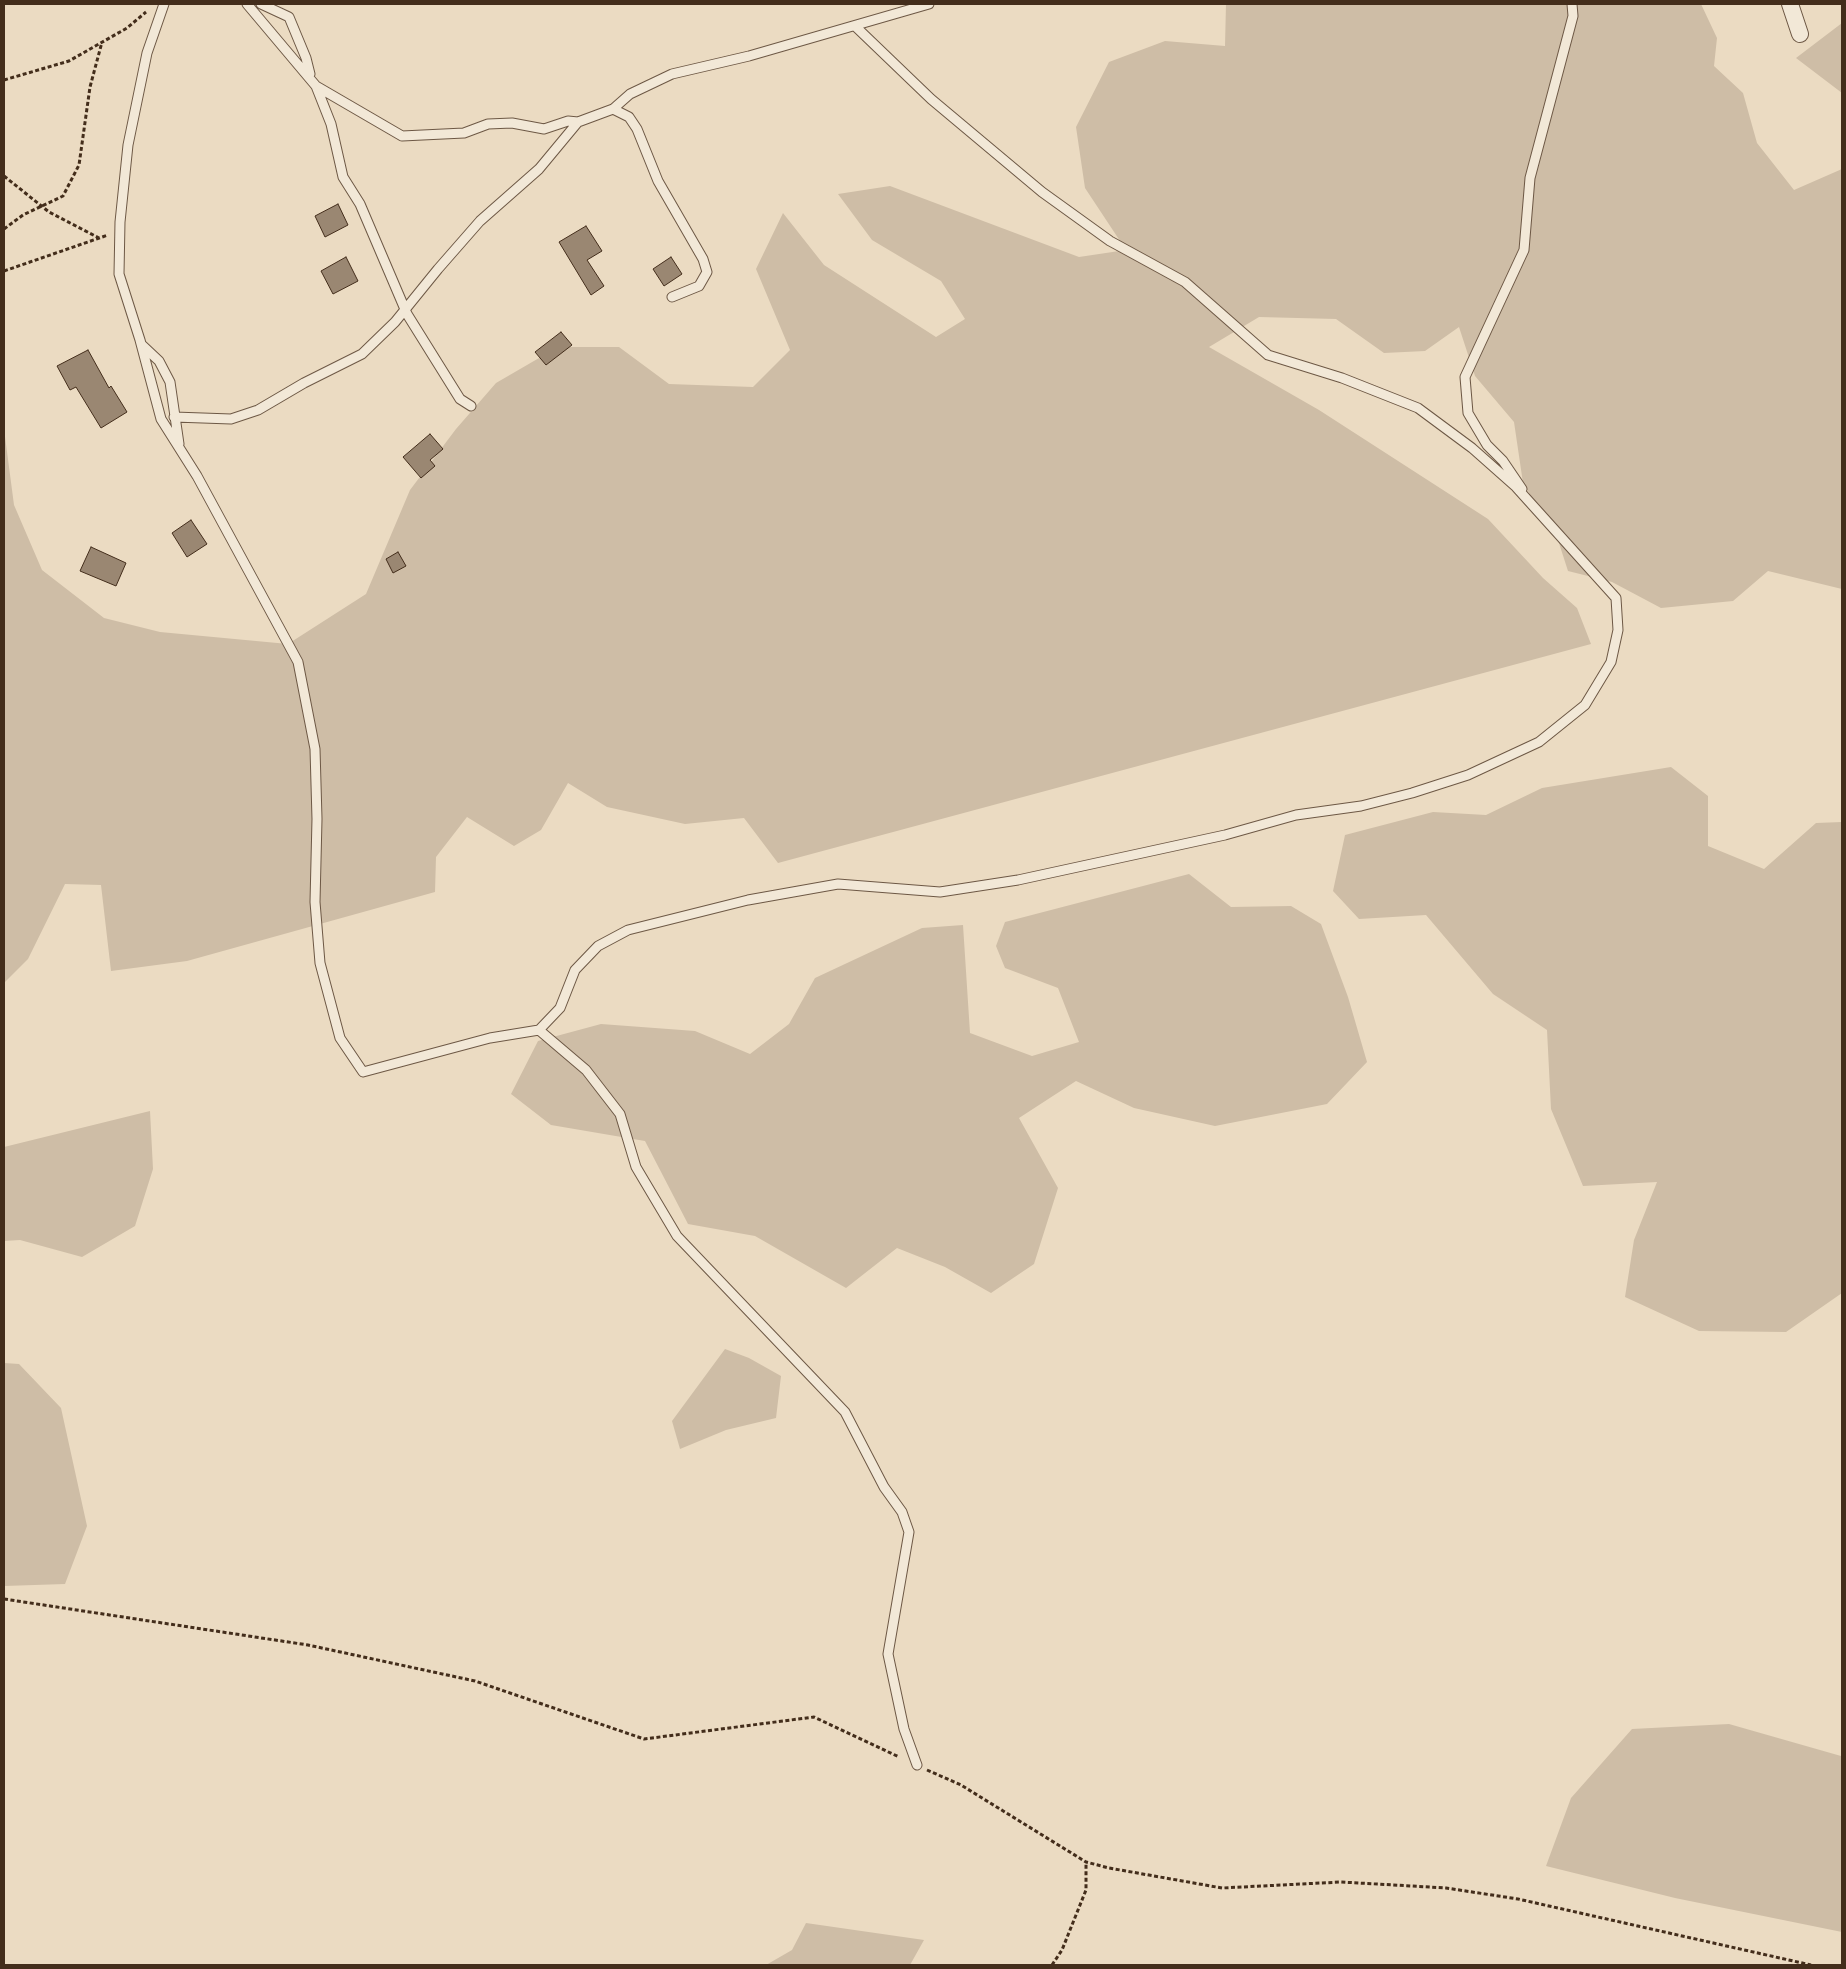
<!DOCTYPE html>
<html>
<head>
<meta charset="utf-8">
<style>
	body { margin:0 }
	#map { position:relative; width:1846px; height:1969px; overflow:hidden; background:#ebdbc2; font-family:Alegreya,serif }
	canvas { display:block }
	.frame { position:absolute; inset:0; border:5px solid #432d1b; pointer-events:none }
</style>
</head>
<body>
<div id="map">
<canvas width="1846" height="1969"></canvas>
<div class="frame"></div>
</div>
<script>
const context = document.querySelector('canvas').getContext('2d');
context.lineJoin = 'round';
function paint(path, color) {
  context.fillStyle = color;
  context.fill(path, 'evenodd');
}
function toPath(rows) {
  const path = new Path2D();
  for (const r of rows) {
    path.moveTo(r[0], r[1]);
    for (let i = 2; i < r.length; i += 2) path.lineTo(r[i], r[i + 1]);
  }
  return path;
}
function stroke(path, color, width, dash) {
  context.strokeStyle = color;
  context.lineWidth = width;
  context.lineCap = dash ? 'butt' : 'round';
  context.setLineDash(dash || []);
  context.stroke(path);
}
const green = toPath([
	[1226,4,1701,4,1717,38,1714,66,1743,93,1757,143,1794,190,1842,169,1842,589,1768,571,1733,601,1661,608,1612,582,1568,571,1558,540,1523,483,1514,422,1475,376,1459,327,1425,351,1384,353,1336,319,1259,317,1209,347,1319,410,1488,519,1543,578,1577,608,1591,644,778,863,744,818,685,824,607,807,568,783,541,830,514,846,467,817,436,857,435,892,187,961,111,971,101,885,65,884,28,959,4,983,4,429,14,505,42,570,104,618,160,632,288,644,366,594,410,490,456,429,496,383,558,347,619,347,669,384,753,387,790,350,756,269,783,213,824,265,936,337,965,319,941,281,872,240,838,194,890,186,1079,257,1126,250,1085,188,1076,127,1109,62,1165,41,1225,46],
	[1842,23,1842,93,1796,58],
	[1671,767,1708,796,1708,846,1764,869,1816,823,1842,822,1842,1293,1786,1332,1699,1331,1625,1297,1634,1240,1657,1182,1583,1186,1551,1109,1547,1030,1493,994,1426,915,1359,919,1333,891,1345,835,1433,812,1486,815,1542,788],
	[1189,874,1231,907,1291,906,1321,924,1348,997,1367,1062,1327,1104,1215,1126,1134,1108,1076,1081,1019,1118,1058,1188,1034,1264,991,1293,945,1267,897,1248,846,1288,755,1236,688,1224,645,1141,551,1125,511,1094,538,1041,601,1024,695,1031,750,1054,789,1024,815,978,922,928,963,925,970,1033,1032,1056,1079,1042,1058,988,1005,968,996,946,1005,922],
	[150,1111,153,1169,135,1226,82,1257,20,1240,4,1241,4,1147],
	[725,1349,749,1358,781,1376,776,1418,726,1430,680,1449,672,1421],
	[4,1363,19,1364,61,1408,87,1526,65,1584,4,1586],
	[1729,1724,1841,1756,1842,1754,1842,1932,1675,1898,1546,1866,1571,1798,1632,1729],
	[806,1923,924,1940,910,1965,766,1965,792,1950]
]);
const building = toPath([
	[338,204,348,225,325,237,315,216,338,204],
	[586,226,602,251,587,260,604,286,591,295,559,242,586,226],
	[346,257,358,281,333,294,321,271,346,257],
	[671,257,682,274,664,286,653,269,671,257],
	[561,332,572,345,546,365,535,352,561,332],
	[88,350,109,388,111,386,127,412,101,428,76,387,70,390,57,366,88,350],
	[430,434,443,449,430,460,435,466,421,478,403,457,430,434],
	[191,520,207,544,187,557,172,533,191,520],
	[91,547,126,563,116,586,80,571,91,547],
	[398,552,406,566,393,573,386,559,398,552]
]);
const path = toPath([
	[4,80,69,61,127,28,146,12],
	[4,176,49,212,99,238],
	[4,229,23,215,63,196,79,165,90,87,102,42],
	[4,271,108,235],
	[4,1599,308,1645,475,1681,644,1739,814,1717,899,1757],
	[927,1770,961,1785,1086,1862,1109,1868,1222,1888,1341,1882,1446,1888,1518,1899,1811,1965],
	[1052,1965,1062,1950,1086,1890,1086,1862]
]);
const lane = toPath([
	[164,4,147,53,128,145,120,222,119,274,140,340,161,419,197,476,298,662,315,749,317,819,315,902,320,963,340,1038,363,1072,490,1038,539,1030,586,1070,620,1114,636,1167,677,1236,845,1412,884,1487,902,1512,909,1532,888,1654,904,1729,917,1765],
	[247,4,316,86,331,124,343,177,360,204,407,314,460,399,471,406],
	[261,4,289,17,306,58,310,74],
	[316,86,402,136,464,133,488,124,512,123,544,129,568,121,578,122,613,109,630,94,672,74,749,56,929,4],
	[613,109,629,117,637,129,658,181,703,259,707,272,699,286,672,297],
	[142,345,159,361,170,382,179,444],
	[174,417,231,419,258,410,304,383,362,354,395,322,438,269,480,221,539,169,578,122],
	[1522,489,1503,461,1487,445,1468,413,1465,377,1524,250,1530,178,1573,16,1572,4],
	[539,1030,560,1008,575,970,598,946,628,930,748,900,838,884,940,892,1018,880,1225,835,1296,815,1361,806,1412,793,1468,775,1539,742,1585,705,1611,662,1618,630,1616,598,1516,487,1472,448,1418,408,1342,378,1268,355,1185,282,1110,241,1042,192,931,99,855,26]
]);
const street = toPath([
	[1790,4,1800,34]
]);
paint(green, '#cebda6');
paint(building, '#9a8772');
stroke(building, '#432d1b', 1);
stroke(lane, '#6d5845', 11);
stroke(street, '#6d5845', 18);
stroke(path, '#432d1b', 3, [4, 2.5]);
stroke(lane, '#f2e8d7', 9);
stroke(street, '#f2e8d7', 16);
</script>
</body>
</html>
